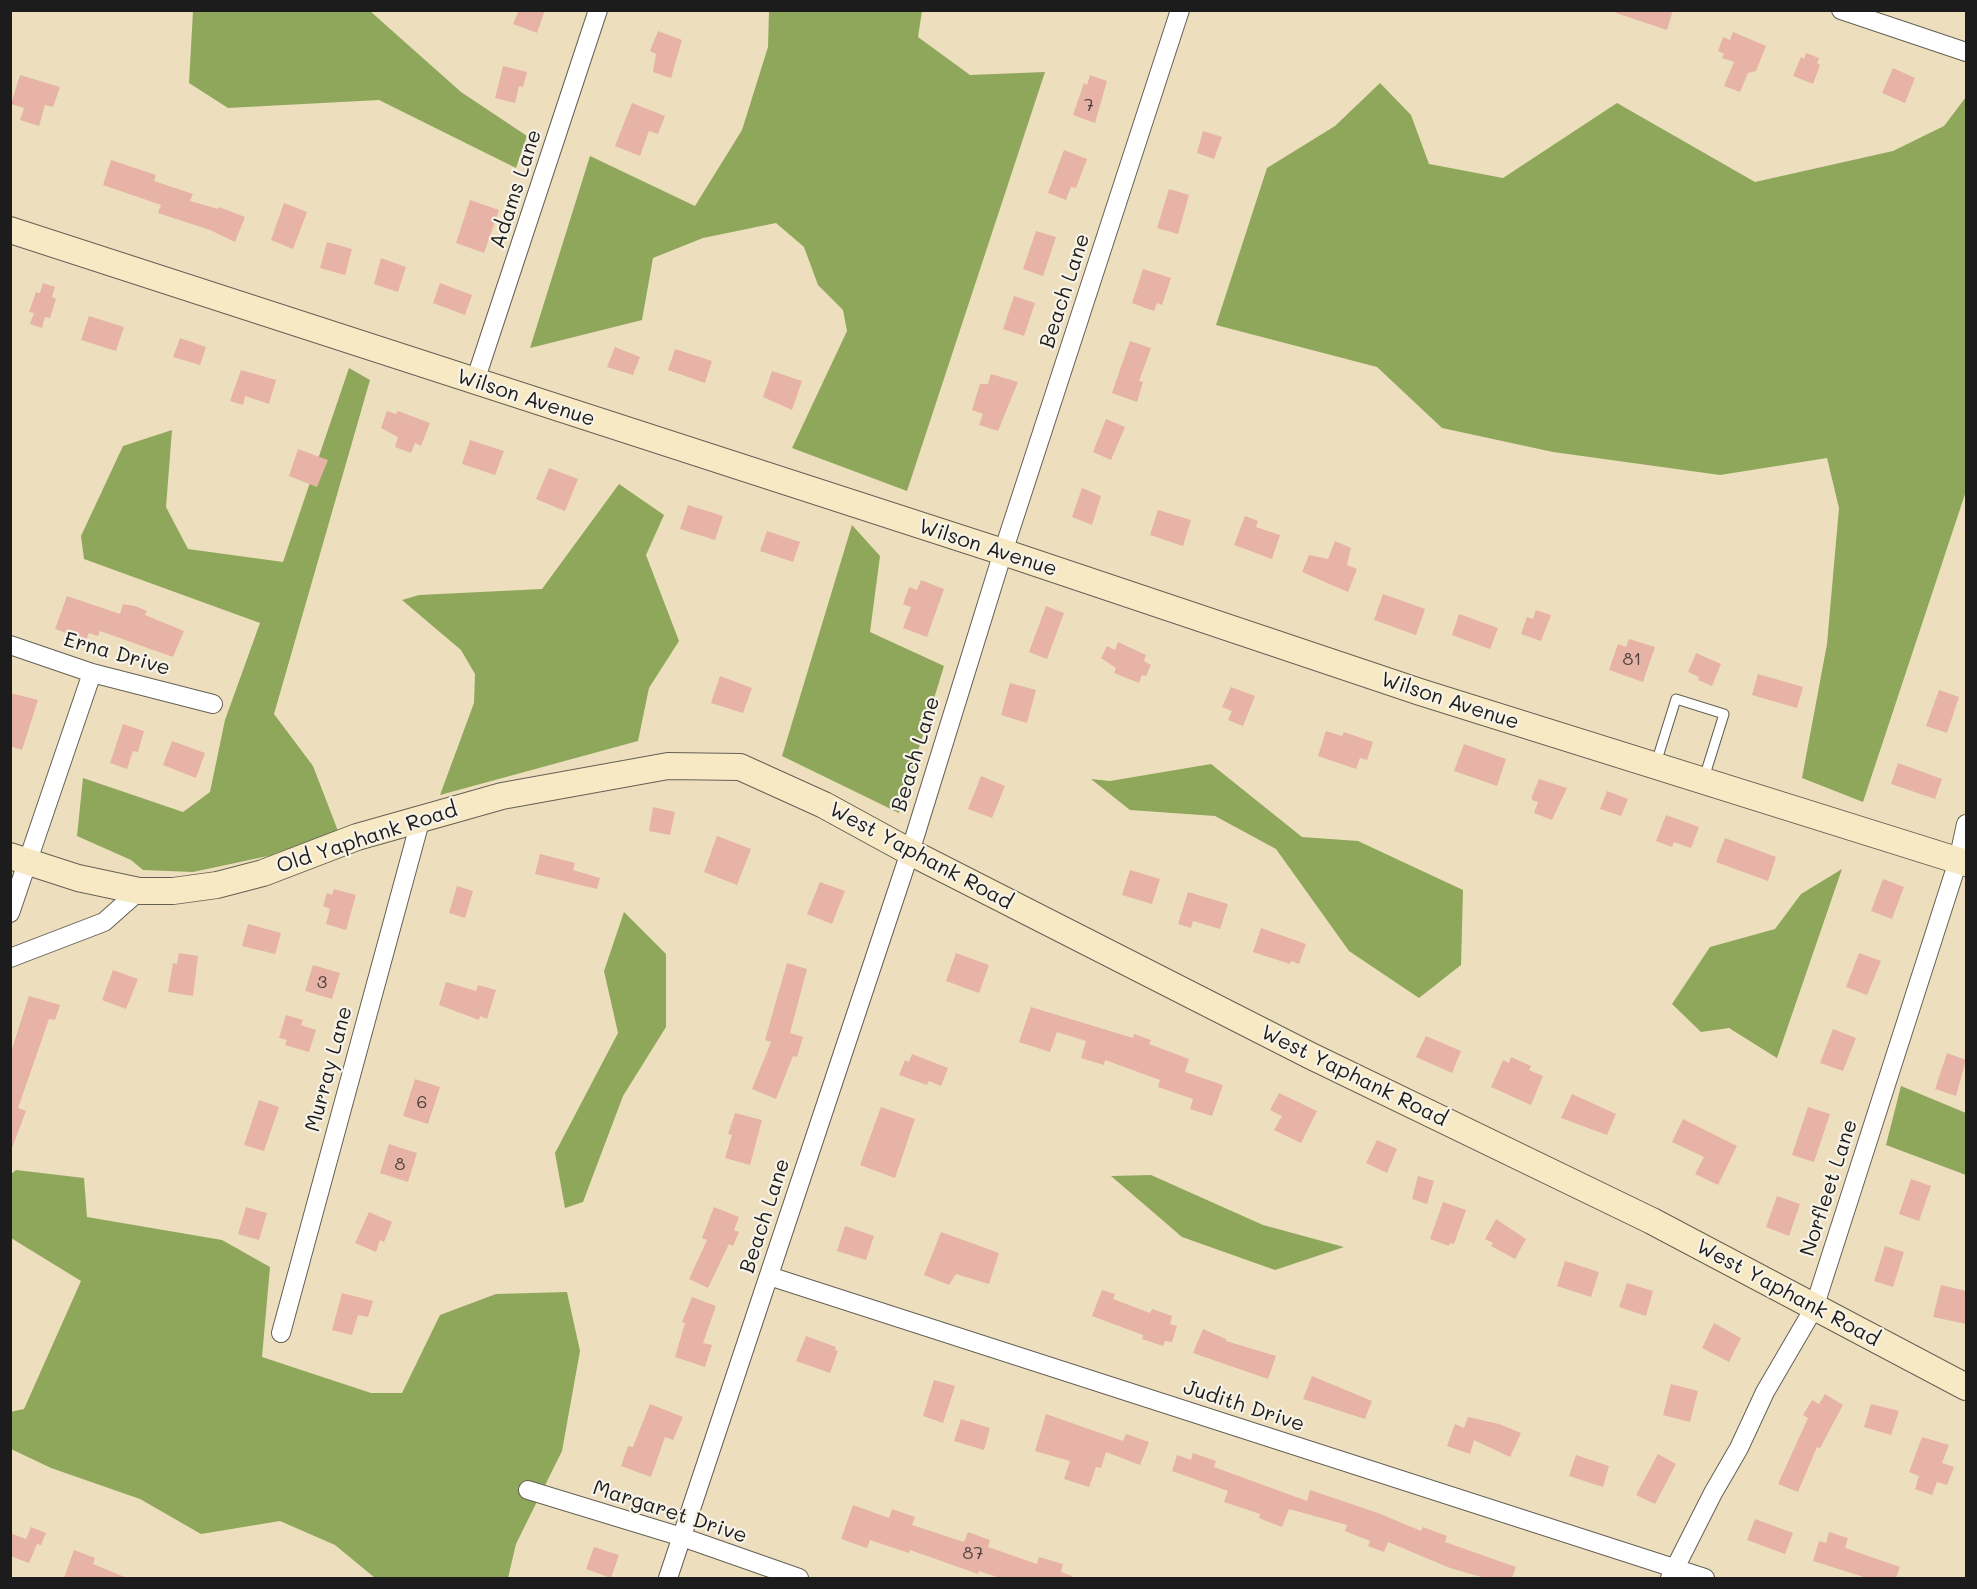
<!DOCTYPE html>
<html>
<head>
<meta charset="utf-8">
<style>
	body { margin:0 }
	#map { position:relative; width:1977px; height:1589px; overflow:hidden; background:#eddfbe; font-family:Mali,sans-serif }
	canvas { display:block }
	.frame { position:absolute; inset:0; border:12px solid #1c1c1c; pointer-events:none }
</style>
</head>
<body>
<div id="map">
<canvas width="1977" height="1589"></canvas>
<div class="frame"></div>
</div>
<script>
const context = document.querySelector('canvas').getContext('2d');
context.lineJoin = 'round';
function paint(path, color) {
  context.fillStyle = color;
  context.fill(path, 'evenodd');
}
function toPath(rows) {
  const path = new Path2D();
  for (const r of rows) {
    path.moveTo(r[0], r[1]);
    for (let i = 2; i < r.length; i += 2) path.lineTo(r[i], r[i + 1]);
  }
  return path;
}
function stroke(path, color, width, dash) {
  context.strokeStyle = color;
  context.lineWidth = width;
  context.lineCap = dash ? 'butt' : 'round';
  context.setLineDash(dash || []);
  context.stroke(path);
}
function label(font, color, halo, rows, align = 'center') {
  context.font = font + ' Mali,sans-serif';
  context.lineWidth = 4.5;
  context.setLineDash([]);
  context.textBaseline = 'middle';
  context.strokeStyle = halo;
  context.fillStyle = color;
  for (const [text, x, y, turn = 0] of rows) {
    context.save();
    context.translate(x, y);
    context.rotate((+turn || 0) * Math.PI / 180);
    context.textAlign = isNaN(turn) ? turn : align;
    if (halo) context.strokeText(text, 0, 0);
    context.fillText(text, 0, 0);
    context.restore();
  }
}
const forest = toPath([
	[193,11,370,11,461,92,527,136,516,168,379,100,228,108,189,83],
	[769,11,922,11,918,37,970,75,1045,72,907,491,792,448,847,331,843,310,818,285,804,247,776,223,703,238,653,258,642,320,530,348,590,156,695,206,742,130,768,47],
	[1380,83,1411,115,1429,164,1503,178,1617,103,1755,182,1893,151,1944,126,1966,97,1966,491,1863,802,1802,778,1827,644,1839,508,1827,458,1720,475,1553,452,1442,428,1377,367,1216,325,1267,168,1335,126],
	[349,368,370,380,274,714,313,766,338,831,268,856,193,872,143,870,131,860,77,836,83,778,183,812,210,792,225,720,260,623,84,559,81,536,123,446,172,430,166,507,188,549,283,562],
	[619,484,664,515,646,555,679,641,649,688,638,741,440,795,474,703,475,674,461,650,402,600,419,595,542,589],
	[852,525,880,556,870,632,944,666,899,813,782,756],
	[1211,764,1302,837,1358,841,1463,890,1461,965,1419,998,1349,951,1276,849,1215,816,1130,810,1091,779,1110,781],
	[1842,869,1777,1058,1729,1028,1701,1032,1672,1004,1710,947,1775,929,1801,894],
	[624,912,666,954,666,1027,623,1096,583,1202,565,1208,555,1153,618,1033,604,971],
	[1901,1086,1966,1113,1966,1175,1886,1145],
	[16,1170,84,1178,87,1217,222,1240,270,1267,262,1357,371,1393,402,1393,440,1315,496,1294,567,1292,580,1351,562,1451,516,1544,508,1578,375,1578,335,1545,280,1521,201,1534,140,1499,51,1468,11,1449,10,1412,24,1409,81,1281,11,1238,11,1174],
	[1151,1175,1263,1225,1344,1247,1275,1270,1182,1237,1111,1176]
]);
const building = toPath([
	[519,10,545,10,537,33,513,24],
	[1617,10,1673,10,1667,30,1616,13],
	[658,31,682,40,671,78,653,72,656,54,650,51],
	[1733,32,1766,46,1756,71,1748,73,1740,92,1724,86,1734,62,1722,58,1724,54,1718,51,1723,37,1730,40],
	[1806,53,1819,58,1817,63,1820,65,1813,84,1793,76,1801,57,1804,59],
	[503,66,527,72,523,87,519,86,515,103,495,98],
	[1893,68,1915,78,1905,103,1882,93],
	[20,75,60,87,53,107,45,105,39,126,20,120,24,108,11,104],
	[1090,75,1107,81,1095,123,1073,115,1084,83,1087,85],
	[632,103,665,116,658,134,649,131,640,156,615,146],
	[1203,131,1222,137,1214,159,1197,153],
	[1064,150,1087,159,1076,188,1071,187,1066,200,1048,193],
	[111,160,156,175,154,181,193,194,190,201,218,209,219,207,245,217,235,242,210,230,158,213,161,205,103,185],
	[1169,189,1189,195,1178,234,1157,228],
	[470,200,499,210,484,253,456,243],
	[284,203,307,212,293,249,271,240],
	[1036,231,1056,237,1043,276,1023,269],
	[327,242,352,249,345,275,320,268],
	[381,258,406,267,398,292,374,284],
	[1143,269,1171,278,1162,305,1157,303,1154,311,1132,303],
	[43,283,55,287,52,297,56,299,50,318,45,317,42,328,30,324,34,313,29,312,36,292,40,293],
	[440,283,472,295,465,315,433,303],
	[1014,296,1035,303,1024,336,1003,329],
	[89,316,124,327,116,351,81,340],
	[180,338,206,347,200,365,173,357],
	[1130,341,1151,348,1139,381,1143,382,1137,402,1112,393],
	[615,347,640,357,633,375,607,367],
	[675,349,712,361,705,383,668,370],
	[241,370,276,380,269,404,245,396,243,405,230,401],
	[772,371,802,381,792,410,763,397],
	[991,374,1018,382,998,431,979,425,983,414,972,410,980,384,988,384],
	[387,411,396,414,398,411,430,423,421,446,415,443,411,453,395,447,398,437,381,428],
	[1106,419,1125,427,1111,460,1093,452],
	[470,440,504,451,495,475,462,464],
	[298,449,328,460,317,487,289,476],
	[549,468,578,479,565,511,536,499],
	[1082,488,1101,496,1092,525,1072,517],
	[688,505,723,516,715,540,680,529],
	[1158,510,1191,520,1183,546,1150,535],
	[1245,516,1258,521,1256,527,1280,535,1272,559,1234,545],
	[767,531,800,542,793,562,760,551],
	[1335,541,1351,548,1347,565,1357,569,1348,592,1302,572,1309,555,1328,559],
	[921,580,944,589,927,637,903,628,911,607,903,604,909,587,917,590],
	[1383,594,1425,609,1416,635,1374,620],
	[67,596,120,614,123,604,135,606,147,611,145,615,184,631,173,657,100,631,98,636,89,633,86,640,55,629],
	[1046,606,1064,613,1047,659,1029,652],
	[1536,610,1551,615,1541,641,1521,634,1527,617,1533,619],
	[1459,614,1498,628,1490,649,1452,635],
	[1629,639,1655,647,1643,682,1609,670,1618,644,1626,647],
	[1118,642,1146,655,1144,661,1151,665,1146,676,1142,675,1139,683,1114,673,1116,668,1101,658,1107,646,1115,650],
	[1696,653,1721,664,1712,686,1698,680,1699,677,1688,672],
	[1758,674,1803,687,1797,708,1752,695],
	[720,676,752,688,743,713,711,703],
	[1010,683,1036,690,1027,723,1001,715],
	[1231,687,1255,696,1243,726,1228,720,1232,711,1222,707],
	[1939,690,1959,697,1947,733,1926,726],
	[10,693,38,700,22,750,10,746],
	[123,724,144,731,138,752,133,751,127,769,110,763],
	[1326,731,1342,736,1344,732,1373,742,1367,760,1360,758,1356,769,1318,756],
	[172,741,205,753,196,778,163,765],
	[1464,744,1506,759,1497,786,1454,771],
	[1898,763,1942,779,1935,799,1891,784],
	[981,776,1005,786,992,818,968,809],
	[1539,779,1567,788,1552,820,1534,813,1538,802,1532,800,1532,796],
	[1607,791,1628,799,1621,816,1600,809],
	[653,807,675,812,670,835,649,831],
	[1666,815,1699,827,1691,848,1674,842,1672,847,1656,841],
	[717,836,751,849,737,885,704,872],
	[1725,838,1776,857,1768,881,1716,862],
	[540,854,575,863,573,870,600,878,597,889,535,874],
	[1130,870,1160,879,1152,904,1122,895],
	[1883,879,1904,887,1892,919,1871,911],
	[820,882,845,891,832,924,807,914],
	[457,886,473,891,465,918,449,913],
	[334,889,356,895,346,930,326,924,330,909,323,906,327,893,332,895],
	[1188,892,1228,904,1220,929,1193,921,1191,928,1178,924],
	[248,924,281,933,275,954,242,946],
	[1261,928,1306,944,1299,964,1291,961,1290,964,1253,952],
	[179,953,198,956,193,996,168,992,173,963,177,964],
	[956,953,989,965,979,993,946,981],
	[1859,953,1881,961,1867,995,1846,987],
	[787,963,807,969,790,1033,803,1037,797,1057,793,1056,776,1099,752,1089,771,1042,765,1040],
	[313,965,340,973,332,999,305,991],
	[113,970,138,979,126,1009,102,1000],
	[446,982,476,991,478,985,496,990,487,1019,480,1016,479,1020,439,1005],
	[29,996,60,1005,55,1020,49,1019,18,1108,26,1111,12,1148,10,1055],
	[1031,1007,1133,1038,1134,1034,1151,1040,1149,1044,1189,1059,1185,1072,1223,1085,1212,1116,1190,1109,1193,1099,1158,1087,1160,1080,1105,1060,1104,1065,1081,1058,1086,1041,1057,1032,1050,1052,1019,1042],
	[286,1015,303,1020,301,1025,316,1030,309,1052,285,1045,287,1040,279,1038],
	[1833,1029,1856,1038,1843,1071,1820,1063],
	[1426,1036,1461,1051,1452,1073,1416,1057],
	[1947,1053,1966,1060,1956,1096,1935,1089],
	[912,1054,948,1068,941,1086,929,1081,927,1085,899,1075,905,1060,909,1062],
	[1511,1057,1531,1066,1529,1070,1543,1076,1531,1105,1491,1087,1503,1060,1509,1063],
	[415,1079,440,1087,428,1124,403,1116],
	[1279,1093,1317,1111,1301,1143,1274,1130,1282,1116,1270,1110],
	[1572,1094,1616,1114,1607,1135,1561,1118],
	[259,1100,279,1107,264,1151,244,1145],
	[881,1107,915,1119,895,1178,860,1165],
	[1808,1107,1830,1114,1814,1162,1792,1155],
	[735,1113,762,1120,750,1165,725,1158,732,1135,728,1134],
	[1683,1119,1737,1146,1718,1185,1695,1174,1704,1157,1672,1142],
	[1377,1140,1397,1149,1387,1173,1366,1163],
	[389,1144,417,1153,408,1182,380,1173],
	[1418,1176,1434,1181,1427,1204,1412,1199],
	[1911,1179,1931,1186,1919,1221,1899,1214],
	[1777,1196,1800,1204,1789,1236,1766,1227],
	[1443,1202,1466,1210,1454,1244,1450,1243,1449,1246,1430,1239],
	[246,1207,267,1213,259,1240,238,1234],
	[714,1207,739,1217,734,1230,739,1232,733,1246,729,1244,708,1288,689,1279,707,1240,702,1238],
	[369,1212,392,1222,384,1242,380,1240,376,1252,355,1243],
	[1496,1219,1526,1239,1515,1259,1491,1246,1493,1243,1485,1239],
	[845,1226,874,1236,866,1260,837,1251],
	[941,1232,999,1253,989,1284,956,1274,949,1285,924,1275],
	[1885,1246,1904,1252,1893,1287,1874,1281],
	[1565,1261,1599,1272,1591,1297,1557,1286],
	[1627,1283,1653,1291,1646,1316,1619,1307],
	[1941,1285,1966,1291,1966,1324,1933,1317],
	[1102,1290,1115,1294,1113,1299,1150,1313,1152,1309,1172,1316,1170,1324,1177,1326,1172,1342,1165,1341,1163,1346,1142,1339,1143,1335,1092,1316],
	[342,1293,373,1301,368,1317,358,1315,352,1335,332,1330],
	[692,1297,716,1306,703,1343,712,1345,705,1367,675,1357,685,1323,682,1322],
	[1714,1323,1741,1338,1729,1362,1702,1348],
	[1203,1329,1226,1339,1226,1341,1276,1356,1268,1379,1193,1353],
	[806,1336,836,1347,835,1350,838,1351,830,1373,796,1361],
	[1312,1376,1372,1401,1365,1419,1303,1399],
	[934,1380,955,1386,943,1423,923,1416],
	[1671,1384,1698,1391,1690,1422,1663,1415],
	[1825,1394,1843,1405,1820,1448,1817,1447,1798,1492,1778,1484,1808,1418,1803,1415,1812,1400,1819,1404],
	[650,1404,683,1417,673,1440,665,1437,651,1477,621,1466,628,1446,633,1447],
	[1871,1404,1899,1411,1891,1435,1864,1427],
	[1046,1414,1123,1441,1126,1434,1149,1442,1140,1465,1106,1452,1101,1468,1096,1467,1089,1487,1064,1479,1070,1461,1035,1451],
	[1468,1417,1499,1424,1521,1433,1510,1457,1474,1440,1470,1454,1447,1446,1455,1424,1464,1428],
	[961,1419,990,1428,984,1450,954,1441],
	[1922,1437,1949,1445,1942,1463,1954,1467,1947,1485,1937,1482,1932,1495,1915,1489,1919,1476,1909,1472],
	[1193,1453,1216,1461,1214,1467,1307,1501,1310,1490,1378,1513,1421,1531,1423,1527,1447,1536,1445,1542,1516,1567,1512,1578,1485,1578,1450,1568,1388,1542,1384,1552,1368,1546,1370,1541,1345,1531,1347,1525,1289,1509,1282,1527,1266,1521,1259,1518,1260,1514,1224,1502,1228,1491,1172,1471,1177,1455,1191,1460],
	[1658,1454,1676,1464,1655,1504,1636,1495],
	[1576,1455,1609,1466,1603,1487,1569,1476],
	[853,1505,889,1518,892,1509,915,1517,912,1525,964,1542,968,1532,990,1540,988,1547,1037,1564,1039,1557,1063,1564,1061,1572,1072,1576,1072,1578,1000,1578,979,1571,978,1574,910,1550,909,1553,870,1540,867,1548,841,1539],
	[1755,1519,1793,1533,1785,1554,1747,1540],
	[31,1527,46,1533,41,1545,37,1544,29,1563,10,1556,10,1533,26,1539],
	[1829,1532,1848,1538,1845,1548,1848,1549,1900,1567,1896,1578,1867,1578,1813,1561,1819,1541,1826,1543],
	[594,1547,619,1555,611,1578,586,1569],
	[74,1550,95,1558,93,1564,127,1578,64,1578]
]);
const lane = toPath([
	[1656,763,1676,699,1724,714,1704,778]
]);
const street = toPath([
	[1841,10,1966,52],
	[475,381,598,10],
	[10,645,92,673,213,704],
	[10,913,92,673],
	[10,958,104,922,139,891],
	[769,1276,1705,1578],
	[281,1333,421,818],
	[528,1490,682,1537,799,1578],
	[668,1578,910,852,1003,552,1180,10],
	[1670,1578,1713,1493,1739,1448,1765,1392,1814,1308,1958,861,1966,824]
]);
const secondary = toPath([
	[10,230,1003,552,1420,692,1966,863],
	[10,856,78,878,139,891,173,891,217,885,263,873,357,837,502,796,668,766,740,767,824,805,910,852,1311,1056,1652,1221,1966,1387]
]);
const numberNames = [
	["7",1089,105],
	["81",1632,659],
	["3",322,982],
	["6",422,1102],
	["8",400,1164],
	["87",973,1553]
];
const streetNames = [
	["Adams Lane",516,189,-72],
	["Beach Lane",1065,291,-72],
	["Wilson Avenue",526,398,18],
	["Wilson Avenue",988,548,18],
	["Erna Drive",117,654,16],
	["Wilson Avenue",1450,701,18],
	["Beach Lane",916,754,-73],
	["Old Yaphank Road",367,838,-18],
	["West Yaphank Road",921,856,28],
	["Murray Lane",329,1069,-75],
	["West Yaphank Road",1354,1076,26],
	["Norfleet Lane",1829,1188,-72],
	["Beach Lane",765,1216,-72],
	["West Yaphank Road",1788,1293,28],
	["Judith Drive",1244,1406,18],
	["Margaret Drive",670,1512,18]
];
paint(forest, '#8ea75a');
paint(building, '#e6b3a6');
stroke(lane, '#656055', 11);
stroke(street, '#656055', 20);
stroke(secondary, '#656055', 28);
stroke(lane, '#fff', 9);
stroke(street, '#fff', 18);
stroke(secondary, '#f7e9c3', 26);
label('18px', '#4e423e', null, numberNames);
label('21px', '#1c1c1c', '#f7f3e8', streetNames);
</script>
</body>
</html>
